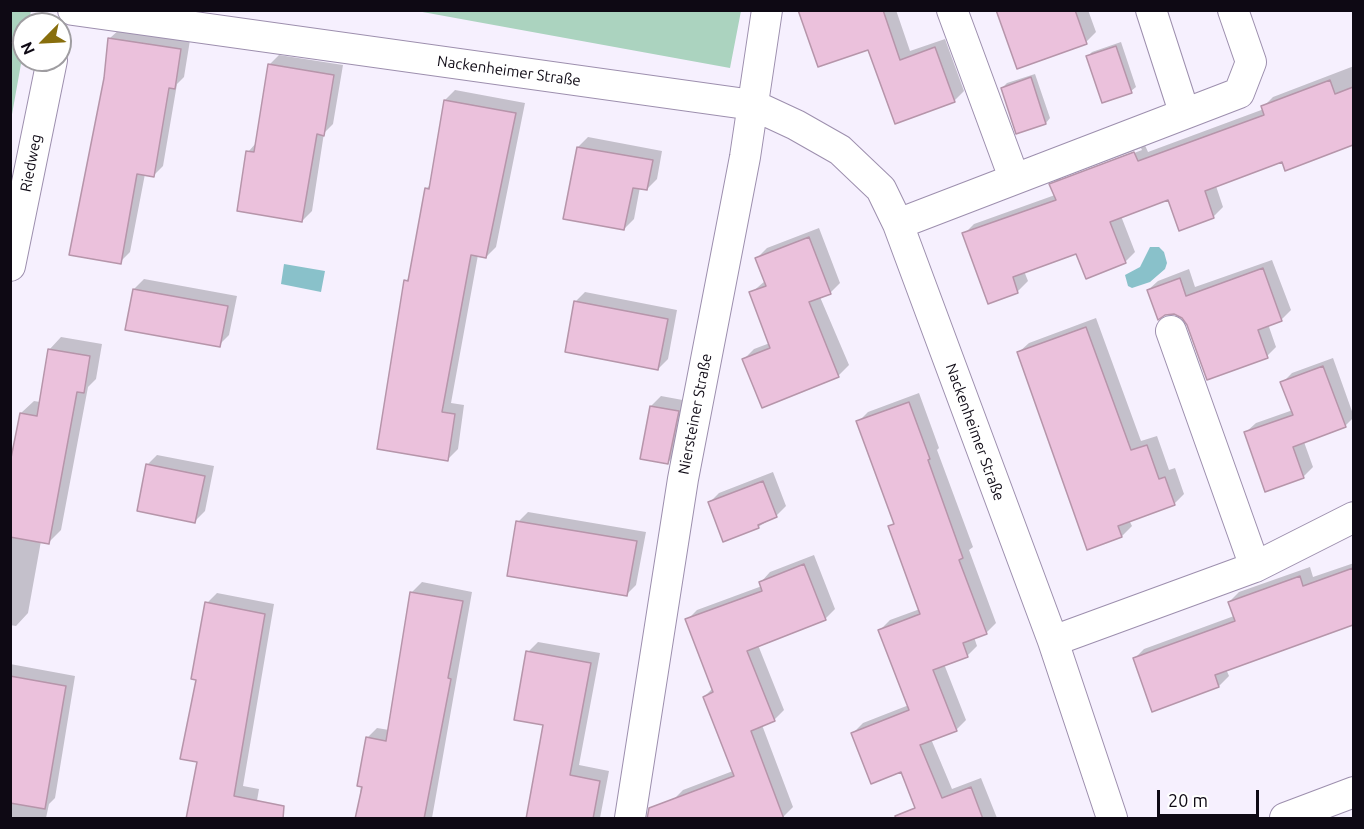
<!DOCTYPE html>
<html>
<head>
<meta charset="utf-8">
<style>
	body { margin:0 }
	#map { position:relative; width:1364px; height:829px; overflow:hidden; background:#f6f0fe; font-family:Ubuntu,sans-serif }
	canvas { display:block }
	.frame { position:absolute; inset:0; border:12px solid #0e0914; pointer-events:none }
	.north { position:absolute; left:12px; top:12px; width:60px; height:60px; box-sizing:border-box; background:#fff; border:2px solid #9f9da1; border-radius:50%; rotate:246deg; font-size:16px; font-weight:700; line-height:24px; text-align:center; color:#0e0914 }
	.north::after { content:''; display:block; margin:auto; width:21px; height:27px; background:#886e0d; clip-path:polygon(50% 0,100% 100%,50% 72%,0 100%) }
	.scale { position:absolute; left:1157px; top:790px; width:102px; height:27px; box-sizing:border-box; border:3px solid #0e0914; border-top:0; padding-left:8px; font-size:18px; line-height:21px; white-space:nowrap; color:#0e0914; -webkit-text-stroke:4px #fff; paint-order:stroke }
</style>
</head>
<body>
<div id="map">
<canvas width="1364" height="829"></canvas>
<div class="frame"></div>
<div class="north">N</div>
<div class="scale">20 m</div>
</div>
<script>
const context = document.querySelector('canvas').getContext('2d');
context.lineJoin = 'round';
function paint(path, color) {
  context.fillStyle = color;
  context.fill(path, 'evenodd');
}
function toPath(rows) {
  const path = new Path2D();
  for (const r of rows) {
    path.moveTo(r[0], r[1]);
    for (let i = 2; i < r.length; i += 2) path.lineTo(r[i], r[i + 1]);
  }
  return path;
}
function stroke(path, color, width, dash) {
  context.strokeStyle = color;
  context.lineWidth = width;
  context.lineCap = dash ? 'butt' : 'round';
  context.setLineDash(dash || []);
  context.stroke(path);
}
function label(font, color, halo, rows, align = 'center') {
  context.font = font + ' Ubuntu,sans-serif';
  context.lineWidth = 6;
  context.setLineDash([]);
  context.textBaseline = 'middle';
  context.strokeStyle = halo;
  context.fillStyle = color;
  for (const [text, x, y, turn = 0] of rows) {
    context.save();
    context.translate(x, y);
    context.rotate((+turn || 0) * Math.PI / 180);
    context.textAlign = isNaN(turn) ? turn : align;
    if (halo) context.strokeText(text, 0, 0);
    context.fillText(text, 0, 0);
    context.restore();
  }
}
const green = toPath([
	[11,10,31,11,28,24,24,24,24,47,11,120],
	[417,11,741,10,741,11,730,68]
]);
const water = toPath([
	[1150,247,1159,247,1164,252,1167,263,1165,269,1150,282,1132,288,1128,286,1125,275,1140,267],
	[284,264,325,271,321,292,281,284]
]);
const shadow = toPath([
	[799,10,896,10,910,51,945,39,964,91,954,101,869,48],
	[998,10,1088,10,1096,32,1086,42],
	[120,29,190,40,184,77,177,84,163,166,153,176,145,174,130,252,120,262,106,78,110,38],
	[1121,42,1136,87,1131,91,1088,56,1092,52],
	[279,55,343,65,333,124,324,133,312,211,302,221,248,152,257,142,269,65],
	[1354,66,1354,143,1286,169,1283,160,1216,186,1223,207,1213,217,1168,198,1121,216,1135,252,1125,262,1077,252,1024,271,1028,281,1018,291,989,302,964,234,974,224,1055,195,1051,185,1061,175,1144,143,1148,152,1264,109,1263,107,1273,97],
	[1141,148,1142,150,1061,181,1061,178],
	[1035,74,1050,118,1046,123,1017,132,1002,88,1007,83],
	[455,90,525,103,496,247,486,257,478,255,451,403,464,405,458,449,448,459,406,281,410,276,426,189,431,184,445,100],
	[588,137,662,151,657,179,647,189,640,187,634,219,624,229,578,147],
	[819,228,840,283,830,293,820,297,849,365,839,375,763,406,744,359,754,349,770,343,751,293,765,281,757,258,767,248],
	[1272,260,1291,310,1281,320,1268,324,1276,347,1267,356,1188,324,1183,316,1148,290,1158,281,1189,269,1195,287],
	[144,279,237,296,229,335,219,345,134,289],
	[585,292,677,310,668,359,658,369,575,302],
	[1096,318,1141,441,1157,436,1169,470,1175,468,1184,494,1174,504,1129,520,1132,526,1122,536,1088,548,1019,352,1029,343],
	[61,337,102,344,96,379,88,387,61,530,48,543,41,541,28,613,16,626,10,625,10,472,21,413,34,401,40,402,49,350],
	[1333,358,1354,417,1345,426,1304,442,1313,467,1303,477,1246,432,1256,423,1293,410,1282,383,1292,373],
	[919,393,939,448,937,450,973,547,969,550,996,623,986,633,974,637,977,646,967,656,944,664,966,720,956,730,931,739,952,789,981,778,997,818,921,818,902,770,853,733,863,723,909,705,880,630,890,620,920,609,890,527,895,522,858,422,868,412],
	[661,396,688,401,678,452,668,462,651,406],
	[157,455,214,466,205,511,195,521,147,465],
	[773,472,786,506,776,516,758,527,710,502,719,493],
	[528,512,646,532,636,585,626,595,518,522],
	[814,555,835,609,825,619,758,645,784,710,774,720,762,725,793,807,783,817,673,800,683,790,733,771,704,697,713,688,687,620,697,610,762,586,761,582,770,572],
	[1354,563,1354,624,1226,669,1229,676,1219,686,1134,659,1144,649,1234,616,1229,602,1239,592,1310,567,1313,577],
	[422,582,472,592,432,818,357,818,367,738,377,728,389,730,412,592],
	[217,593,274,604,243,786,259,789,254,818,199,761,197,678,207,603],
	[538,642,600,653,579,765,609,771,600,818,528,818,545,724,528,652],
	[10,664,75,676,55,798,49,804,46,818,10,818]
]);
const building = toPath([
	[798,10,883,10,900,60,935,47,955,102,895,124,868,50,818,67,798,10],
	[996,10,1075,10,1087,44,1017,69,996,10],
	[108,38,181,49,175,89,169,88,154,177,137,174,121,264,69,255,104,78,108,38],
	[1116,46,1132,93,1102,103,1086,56,1116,46],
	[268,64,334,75,324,136,317,134,302,222,237,211,246,151,254,152,268,64],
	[1031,77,1046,124,1016,134,1001,88,1031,77],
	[1330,80,1335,94,1353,87,1353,145,1285,171,1282,162,1205,191,1214,218,1179,231,1168,200,1110,222,1126,263,1086,279,1076,254,1013,277,1018,293,988,304,962,233,1056,200,1049,184,1134,152,1138,161,1264,115,1261,106,1330,80],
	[444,100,516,113,486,258,471,255,442,412,455,414,448,461,377,449,404,280,408,281,425,188,429,189,444,100],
	[577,147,653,160,647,190,633,188,624,230,563,219,577,147],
	[809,237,831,294,809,302,839,377,762,408,742,359,770,348,749,292,766,286,755,258,809,237],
	[1263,268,1282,321,1258,330,1268,358,1207,380,1187,325,1182,318,1174,314,1165,315,1158,320,1147,290,1180,278,1186,296,1263,268],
	[133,289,228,306,220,347,125,330,133,289],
	[574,301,668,319,658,370,565,352,574,301],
	[1086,327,1131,450,1147,445,1159,479,1165,477,1175,505,1118,526,1122,537,1087,550,1017,352,1086,327],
	[48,349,90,356,84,393,77,392,49,544,10,537,10,463,20,413,37,416,48,349],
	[1323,366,1346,427,1293,447,1304,478,1265,492,1244,432,1293,415,1280,382,1323,366],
	[909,402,930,459,928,460,963,558,959,560,987,634,963,643,968,657,933,670,957,731,920,745,942,798,971,787,983,819,896,819,895,816,915,808,901,772,871,784,851,733,909,710,878,630,920,614,888,526,894,524,856,421,909,402],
	[650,406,679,411,668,464,640,459,650,406],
	[146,464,205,476,195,523,137,511,146,464],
	[763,481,777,517,758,525,759,528,723,542,708,502,763,481],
	[516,521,637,541,627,596,507,576,516,521],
	[804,564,826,620,747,651,775,721,751,731,784,819,647,819,649,808,734,776,703,697,713,692,685,619,762,591,759,582,804,564],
	[1353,568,1353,625,1215,675,1219,687,1152,712,1133,658,1235,621,1228,602,1300,576,1303,586,1353,568],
	[410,592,463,601,448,678,451,679,424,819,355,819,362,787,357,786,366,737,386,741,410,592],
	[205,602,265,614,234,796,284,806,283,819,186,819,197,762,180,759,196,680,191,679,205,602],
	[526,651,591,663,570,775,600,781,593,819,526,819,543,725,514,720,526,651],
	[10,676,66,686,45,809,10,803,10,676]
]);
const street = toPath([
	[73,10,753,105,796,125,840,150,881,189,898,224,1053,641,1112,818],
	[952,10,1014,178],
	[1151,10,1184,112],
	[898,224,1239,93,1251,62,1233,10],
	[10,266,52,60],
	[1171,331,1255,567],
	[1053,641,1255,567,1354,517],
	[630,818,683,479,745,157,767,10],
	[1285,818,1354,792]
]);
const streetNames = [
	["Nackenheimer Straße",509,71,8],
	["Riedweg",31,163,-79],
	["Niersteiner Straße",695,414,-79],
	["Nackenheimer Straße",975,432,70]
];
paint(green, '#abd3bf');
paint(water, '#89c1ca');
paint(shadow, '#0003');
paint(building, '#ebc1dc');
stroke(building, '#b695aa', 1.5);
stroke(street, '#9d8fae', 32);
stroke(street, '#fff', 30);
label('15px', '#0e0914', '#fff', streetNames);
</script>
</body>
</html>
